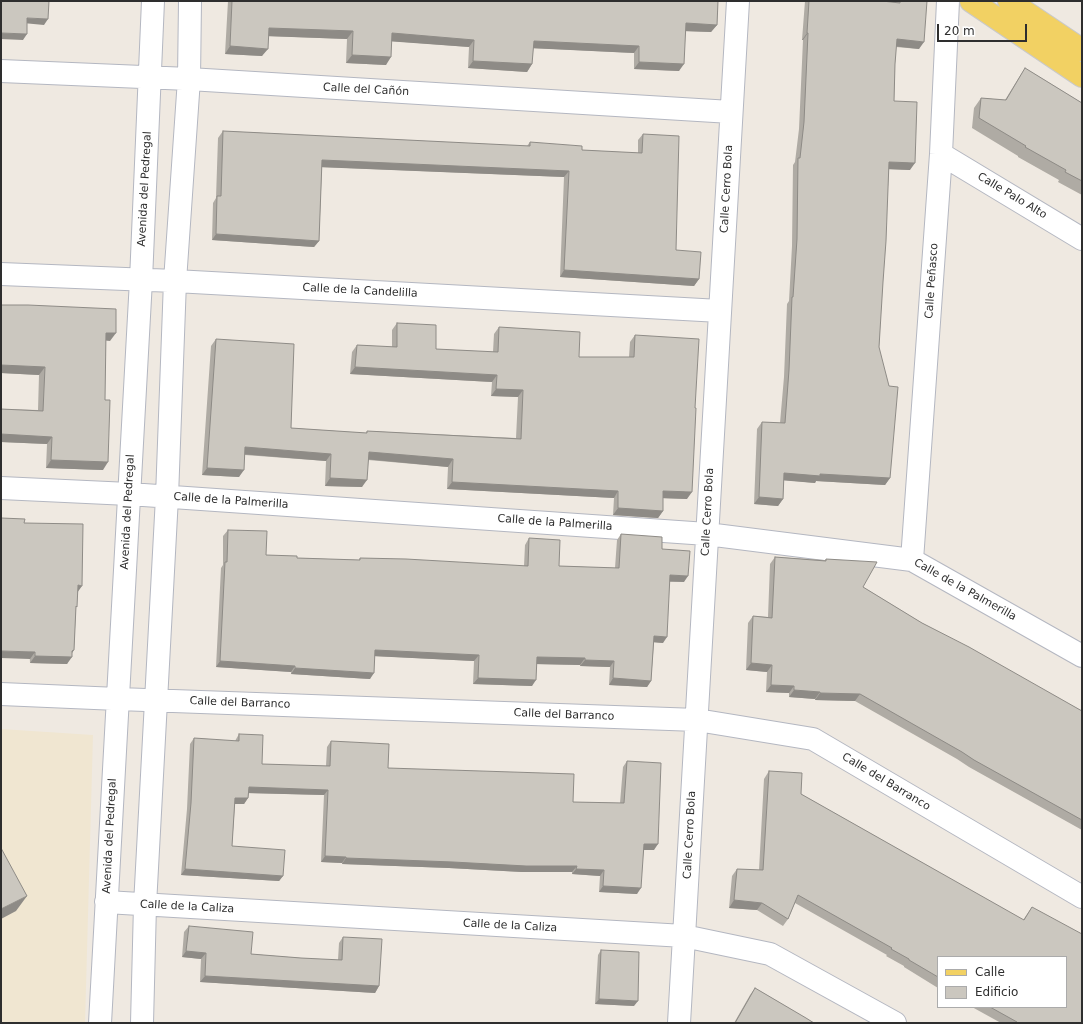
<!DOCTYPE html>
<html>
<head>
<meta charset="utf-8">
<style>
	body { margin:0 }
	#map { position:relative; width:1083px; height:1024px; overflow:hidden; background:#efe9e1; font-family:"DejaVu Sans",sans-serif }
	canvas { display:block }
	.frame { position:absolute; inset:0; border:2px solid #2e2e2e; pointer-events:none }
	.legend { position:absolute; left:937px; top:956px; width:130px; height:52px; box-sizing:border-box; background:#fff; border:1px solid #ababab; margin:0; padding:5px 7px; list-style:none; font-size:12px; color:#2e2e2e }
	.legend li { display:flex; align-items:center; gap:8px; height:20px }
	.legend b { width:20px; border:1px solid #ababab }
	.scale { position:absolute; left:937px; top:24px; width:90px; height:18px; box-sizing:border-box; border:2px solid #2e2e2e; border-top:0; padding-left:5px; font-size:12px; line-height:14px; white-space:nowrap; color:#2e2e2e; -webkit-text-stroke:3px #fff; paint-order:stroke }
</style>
</head>
<body>
<div id="map">
<canvas width="1083" height="1024"></canvas>
<div class="frame"></div>
<ul class="legend">
<li><b style="height:5px;background:#f2d163"></b>Calle</li>
<li><b style="height:11px;background:#cbc7bf"></b>Edificio</li>
</ul>
<div class="scale">20 m</div>
</div>
<script>
const context = document.querySelector('canvas').getContext('2d');
context.lineJoin = 'round';
function paint(path, color) {
  context.fillStyle = color;
  context.fill(path, 'evenodd');
}
function toPath(rows) {
  const path = new Path2D();
  for (const r of rows) {
    path.moveTo(r[0], r[1]);
    for (let i = 2; i < r.length; i += 2) path.lineTo(r[i], r[i + 1]);
  }
  return path;
}
function stroke(path, color, width, dash) {
  context.strokeStyle = color;
  context.lineWidth = width;
  context.lineCap = dash ? 'butt' : 'round';
  context.setLineDash(dash || []);
  context.stroke(path);
}
function label(font, color, halo, rows, align = 'center') {
  context.font = font + ' "DejaVu Sans",sans-serif';
  context.lineWidth = 3;
  context.setLineDash([]);
  context.textBaseline = 'middle';
  context.strokeStyle = halo;
  context.fillStyle = color;
  for (const [text, x, y, turn = 0] of rows) {
    context.save();
    context.translate(x, y);
    context.rotate((+turn || 0) * Math.PI / 180);
    context.textAlign = isNaN(turn) ? turn : align;
    if (halo) context.strokeText(text, 0, 0);
    context.fillText(text, 0, 0);
    context.restore();
  }
}
const education = toPath([
	[1,729,93,735,85,1023,1,1023]
]);
const minor = toPath([
	[1,71,189,79,731,112],
	[941,154,1082,239],
	[1,274,175,281,720,311],
	[1,488,129,494,707,534,912,560,1082,656],
	[912,560,941,154,948,1],
	[1,694,118,699,697,720,813,739,1082,897],
	[106,902,684,936,770,954,895,1023],
	[100,1023,141,280,153,1],
	[142,1023,145,905,167,497,175,281,189,79,190,1],
	[679,1023,738,1]
]);
const major = toPath([
	[971,1,1082,76],
	[1009,1,1082,50]
]);
const wall = toPath([
	[228,1,718,1,717,25,711,32,686,31,679,71,634,69,634,53,533,48,532,64,527,72,468,68,469,47,391,41,386,65,346,63,347,39,268,36,262,56,225,54],
	[805,1,882,1,895,2,895,1,927,1,919,49,896,47,895,64,894,101,910,170,889,169,879,347,890,478,885,485,816,481,815,483,784,480,783,499,778,506,754,504,757,429,762,422,780,423,784,377,787,304,789,301,792,246,793,165,795,162,799,129,803,40,802,40],
	[1025,68,1082,103,1082,195,1058,182,1059,180,1018,157,1018,156,972,128,974,108,981,98,1005,100,1018,79],
	[223,131,527,146,530,142,582,150,638,153,638,140,643,134,676,250,699,279,694,286,560,277,564,177,322,167,319,241,314,247,212,240,213,203,216,198,218,138],
	[1,305,110,341,106,340,103,470,46,468,47,444,1,442,1,409,38,410,39,375,1,373],
	[397,323,436,349,493,352,494,334,499,327,579,357,629,357,630,342,635,335,687,499,663,498,663,511,658,518,613,515,614,498,447,489,448,467,368,460,362,487,325,486,326,461,245,455,239,477,202,475,211,346,216,339,291,428,366,433,367,431,516,438,518,397,491,396,492,382,350,374,352,352,357,345,392,347,392,330],
	[24,523,78,591,76,609,74,650,72,653,67,664,30,663],
	[228,530,266,555,297,558,359,560,360,558,524,566,525,545,529,538,559,566,615,568,617,540,621,534,662,549,684,582,670,582,663,643,654,642,651,681,647,687,609,685,610,667,580,666,580,665,537,664,532,686,473,684,474,661,375,656,370,679,291,674,291,672,216,667,221,568,223,565,223,536],
	[775,557,825,560,826,559,863,587,922,623,1082,711,1082,830,969,767,957,759,855,701,815,700,815,699,789,697,789,693,766,692,767,672,746,670,748,623,753,616,768,617,770,564],
	[239,734,262,764,326,766,327,747,331,741,388,768,573,802,620,803,623,767,627,761,654,850,644,850,637,894,599,892,600,876,572,874,572,872,522,872,449,868,342,864,342,863,321,862,324,795,249,793,248,798,244,804,235,804,232,846,283,876,279,881,181,875,187,809,190,744,194,738,235,741],
	[769,771,801,794,1023,920,1032,907,1082,1023,1001,1023,972,1007,1066,1007,938,957,938,988,904,967,904,966,886,956,887,955,795,903,788,919,783,926,757,910,729,908,732,876,737,869,759,870,764,779],
	[189,926,251,954,301,958,338,960,339,943,343,937,379,986,375,993,200,982,201,959,182,957,184,932],
	[601,950,634,1006,595,1004,598,955],
	[755,988,814,1023,734,1023,750,995]
]);
const shadedWall = toPath([
	[27,18,48,19,44,25,23,23],
	[686,23,717,25,711,32,681,31],
	[269,28,353,31,347,39,264,36],
	[1,33,27,34,23,40,1,39],
	[392,33,474,40,469,47,386,41],
	[807,33,808,33,803,40,802,40],
	[897,39,924,42,919,49,892,46],
	[534,41,639,46,634,53,528,48],
	[230,46,268,49,262,56,225,54],
	[352,55,391,57,386,65,346,63],
	[473,61,532,64,527,72,468,68],
	[639,62,684,64,679,71,634,69],
	[322,160,569,171,564,177,317,167],
	[889,162,915,163,910,170,884,169],
	[216,234,319,241,314,247,212,240],
	[564,270,699,279,694,286,560,277],
	[106,333,116,333,110,341,101,340],
	[1,365,45,367,39,375,1,373],
	[355,367,497,375,492,382,350,374],
	[496,389,523,390,518,397,491,396],
	[1,434,52,437,47,444,1,442],
	[245,447,331,454,326,461,240,454],
	[369,452,453,459,448,467,364,459],
	[51,460,108,462,103,470,46,468],
	[207,468,244,470,239,477,202,475],
	[784,473,820,474,890,478,885,485,816,481,815,483,779,480],
	[330,478,367,480,362,487,325,486],
	[452,482,618,491,614,498,447,489],
	[663,491,692,492,687,499,658,498],
	[759,497,783,499,778,506,754,504],
	[618,508,663,511,658,518,613,515],
	[670,575,688,576,684,582,666,581],
	[78,585,82,586,77,593],
	[654,636,667,637,663,643,650,642],
	[74,650,69,657,72,657,67,664,30,663,35,656],
	[375,650,479,655,474,661,371,656],
	[1,651,35,652,30,659,1,658],
	[537,657,585,658,580,665,533,664],
	[585,660,614,661,610,667,580,666],
	[220,661,295,666,291,672,216,667],
	[751,663,772,665,767,672,746,670],
	[295,668,374,673,370,679,291,674],
	[478,678,536,680,532,686,473,684],
	[613,678,651,681,647,687,609,685],
	[771,685,794,686,789,693,766,692],
	[794,690,820,692,815,699,789,697],
	[820,693,860,694,855,701,815,700],
	[249,787,328,790,324,795,245,793],
	[235,798,248,798,244,804,231,804],
	[644,844,658,844,654,850,640,850],
	[325,856,346,857,342,863,321,862],
	[346,858,577,866,572,872,522,872,449,868,342,864],
	[185,869,283,876,279,881,181,875],
	[576,869,604,870,600,876,572,874],
	[603,886,641,888,637,894,599,892],
	[27,896,16,911,1,919,1,909],
	[734,900,762,903,757,910,729,908],
	[186,951,206,953,201,959,182,957],
	[205,976,379,986,375,993,200,982],
	[599,999,638,1001,634,1006,595,1004]
]);
const building = toPath([
	[1,1,49,1,48,19,27,18,27,34,1,33,1,1],
	[232,1,718,1,717,25,686,23,684,64,639,62,639,46,534,41,532,64,473,61,474,40,392,33,391,57,352,55,353,31,269,28,268,49,230,46,232,1],
	[809,1,882,1,900,3,900,1,927,1,924,42,897,39,895,64,894,101,917,102,915,163,889,162,886,241,883,282,879,347,889,386,898,387,890,478,820,474,820,476,784,473,783,499,759,497,762,422,785,423,789,370,792,297,793,297,797,239,798,158,800,158,804,122,808,33,807,33,809,1],
	[1025,68,1082,103,1082,181,1065,172,1066,170,1025,147,1026,146,979,118,981,98,1006,100,1025,68],
	[223,131,530,146,530,142,582,146,582,150,642,153,643,134,679,136,676,250,701,252,699,279,564,270,569,171,322,160,319,241,216,234,217,196,221,196,223,131],
	[1,305,28,305,116,309,116,333,106,333,105,400,110,400,108,462,51,460,52,437,1,434,1,409,43,411,45,367,1,365,1,305],
	[397,323,436,325,436,349,498,352,499,327,580,332,579,357,634,357,635,335,699,339,695,408,696,408,692,492,663,491,663,511,618,508,618,491,452,482,453,459,369,452,367,480,330,478,331,454,245,447,244,470,207,468,216,339,294,344,291,428,367,433,367,431,521,439,523,390,496,389,497,375,355,367,357,345,397,347,397,323],
	[1,518,25,519,24,523,83,524,82,586,78,585,77,607,76,606,74,650,72,651,72,657,35,656,35,652,1,651,1,518],
	[228,530,267,531,266,555,297,556,297,558,360,560,360,558,406,559,528,566,529,538,560,540,559,566,619,568,621,534,662,537,662,549,690,551,688,576,670,575,667,637,654,636,651,681,613,678,614,661,585,660,585,658,537,657,536,680,478,678,479,655,375,650,374,673,295,668,295,666,220,661,225,562,227,562,228,530],
	[775,557,826,561,826,559,877,562,863,587,922,623,969,647,1082,711,1082,820,974,760,962,752,860,694,820,693,820,692,794,690,794,686,771,685,772,665,751,663,753,616,772,618,775,557],
	[239,734,263,735,262,764,330,766,331,741,389,744,388,768,574,774,573,802,624,803,627,761,661,763,658,844,644,844,641,888,603,886,604,870,576,869,577,866,526,866,453,862,346,858,346,857,325,856,328,790,249,787,248,798,235,798,232,846,285,850,283,876,185,869,191,803,194,738,239,741,239,734],
	[769,771,802,773,801,794,1024,920,1032,907,1082,934,1082,1023,1017,1023,1017,1022,990,1007,1066,1007,1066,957,938,957,938,977,909,960,909,959,891,949,892,948,798,895,788,919,762,903,734,900,737,869,763,870,769,771],
	[1,848,27,896,1,909,1,848],
	[189,926,253,932,251,954,301,958,342,960,343,937,382,939,379,986,205,976,206,953,186,951,189,926],
	[601,950,639,952,638,1001,599,999,601,950],
	[755,988,806,1018,814,1023,735,1023,755,988]
]);
const streetNames = [
	["Calle del Cañón",366,90,3],
	["Avenida del Pedregal",145,189,-87],
	["Calle Cerro Bola",727,189,-87],
	["Calle Palo Alto",1012,196,31],
	["Calle Peñasco",932,281,-86],
	["Calle de la Candelilla",360,291,3],
	["Calle de la Palmerilla",231,501,4],
	["Avenida del Pedregal",128,512,-87],
	["Calle Cerro Bola",708,512,-87],
	["Calle de la Palmerilla",555,523,4],
	["Calle de la Palmerilla",965,590,29],
	["Calle del Barranco",240,703,2],
	["Calle del Barranco",564,715,2],
	["Calle del Barranco",886,782,31],
	["Calle Cerro Bola",690,835,-87],
	["Avenida del Pedregal",110,836,-87],
	["Calle de la Caliza",187,907,3],
	["Calle de la Caliza",510,926,3]
];
paint(education, '#f0e6d1');
stroke(minor, '#b4b7c1', 24);
stroke(major, '#c9c9c9', 24);
stroke(minor, '#fff', 22);
stroke(major, '#f2d163', 22);
paint(wall, '#afaba4');
paint(shadedWall, '#8e8b86');
paint(building, '#cbc7bf');
stroke(building, '#8e8b86', 1);
label('11px', '#2e2e2e', '#fff', streetNames);
</script>
</body>
</html>
